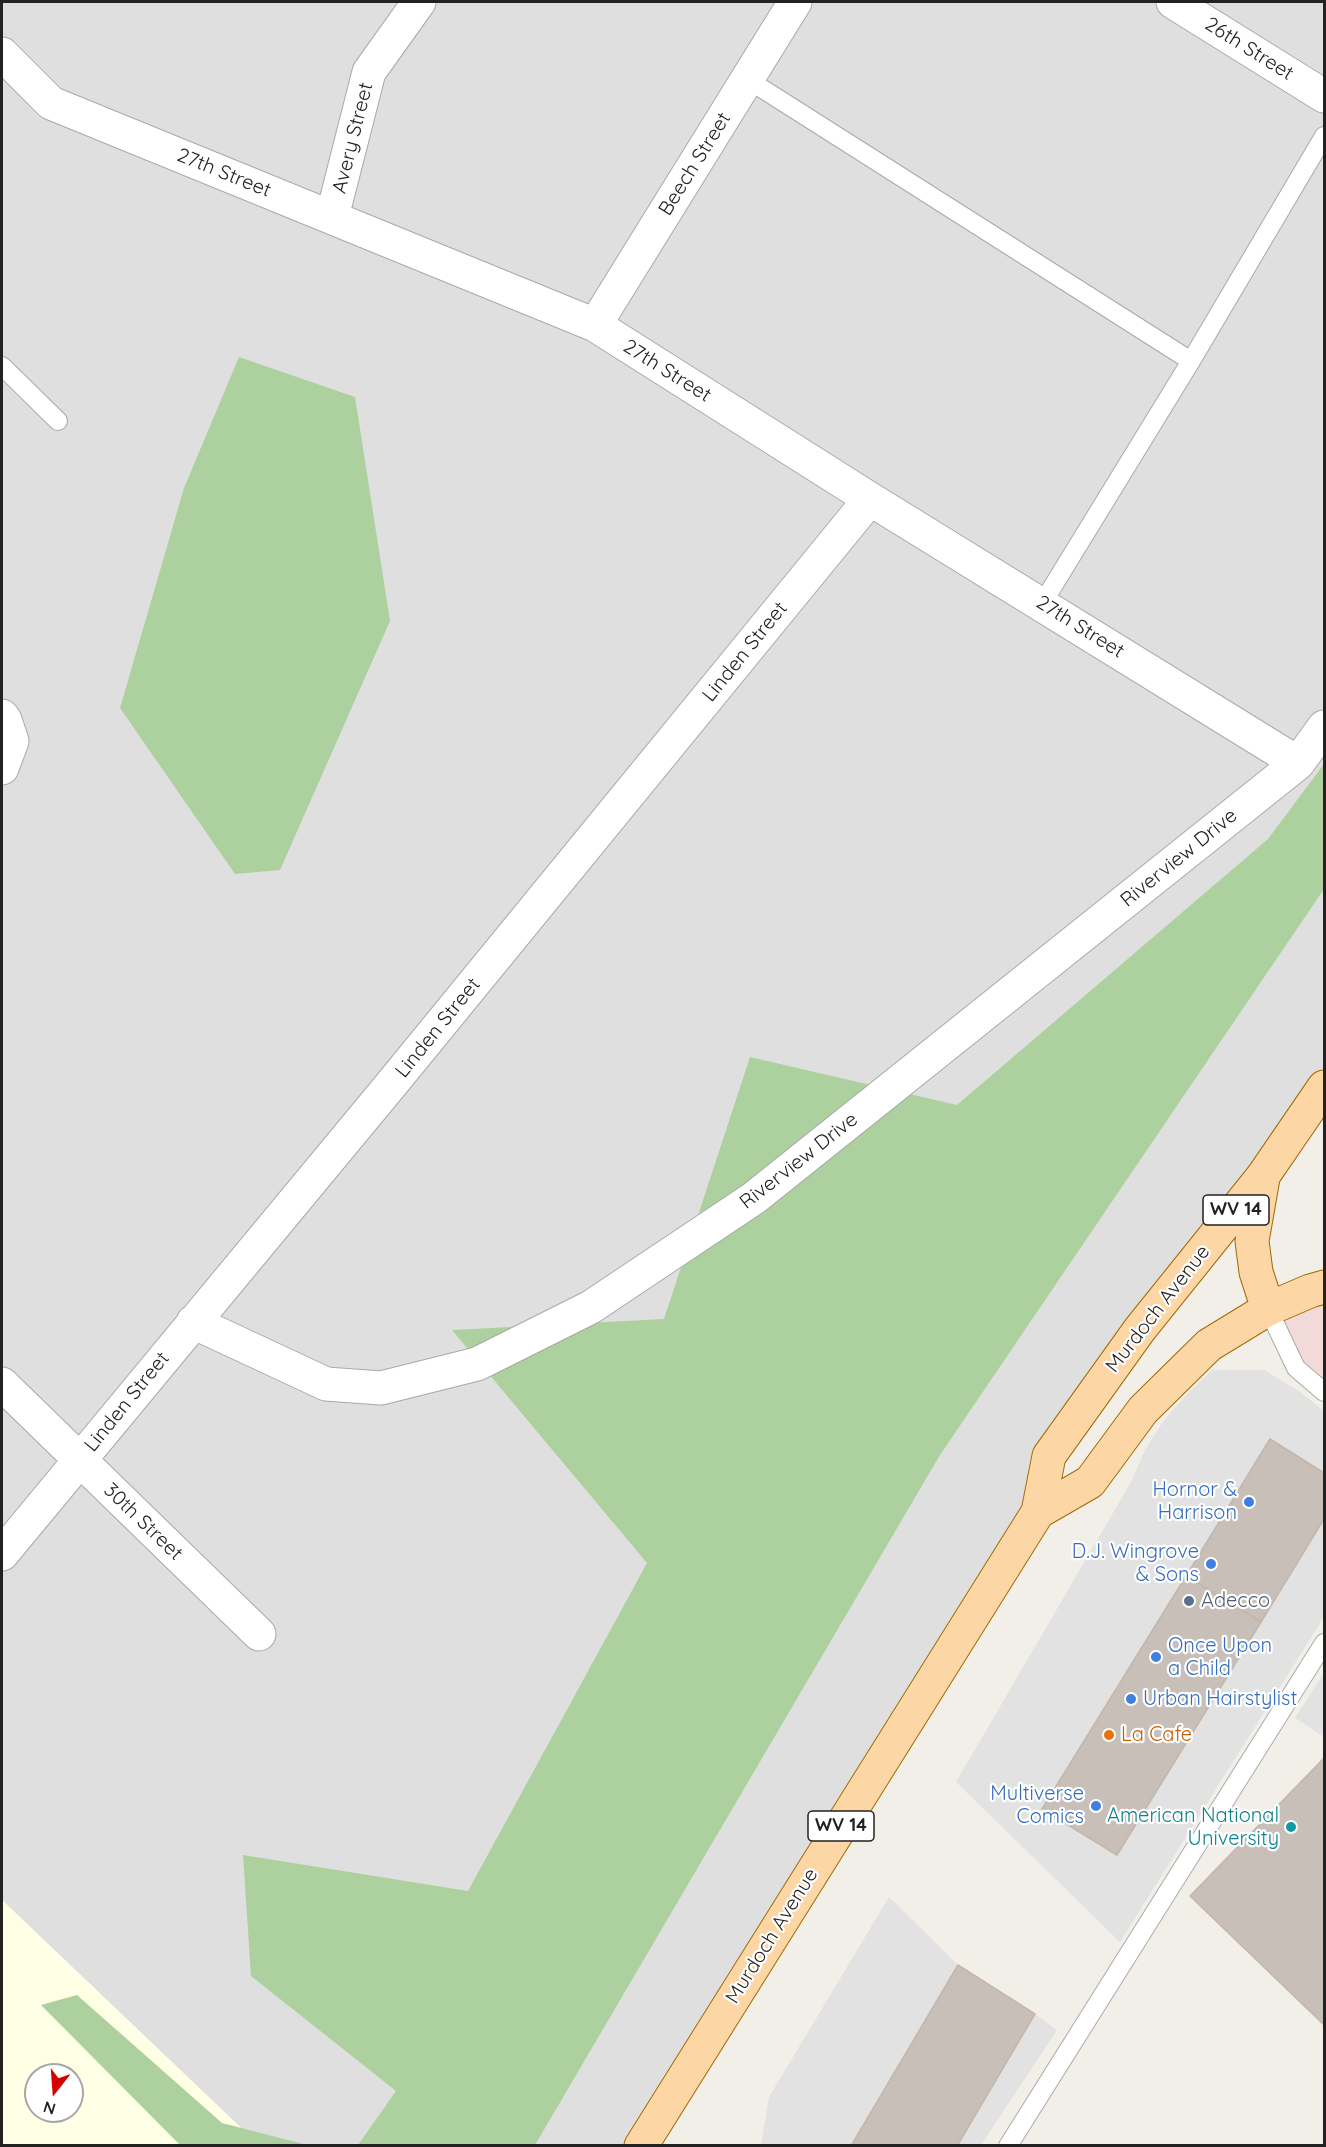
<!DOCTYPE html>
<html>
<head>
<meta charset="utf-8">
<style>
	body { margin:0 }
	#map { position:relative; width:1326px; height:2147px; overflow:hidden; background:#f2efe9; font-family:Quicksand,sans-serif }
	canvas { display:block }
	.frame { position:absolute; inset:0; border:3px solid #222; pointer-events:none }
	.north { position:absolute; left:24px; top:2063px; width:60px; height:60px; box-sizing:border-box; background:#fff; border:2px solid #a7a7a7; border-radius:50%; rotate:197deg; font-size:16px; font-weight:700; line-height:24px; text-align:center; color:#222 }
	.north::after { content:''; display:block; margin:auto; width:21px; height:27px; background:#d40000; clip-path:polygon(50% 0,100% 100%,50% 72%,0 100%) }
</style>
</head>
<body>
<div id="map">
<canvas width="1326" height="2147"></canvas>
<div class="frame"></div>
<div class="north">N</div>
</div>
<script>
const context = document.querySelector('canvas').getContext('2d');
context.lineJoin = 'round';
function paint(path, color) {
  context.fillStyle = color;
  context.fill(path, 'evenodd');
}
function toPath(rows) {
  const path = new Path2D();
  for (const r of rows) {
    path.moveTo(r[0], r[1]);
    for (let i = 2; i < r.length; i += 2) path.lineTo(r[i], r[i + 1]);
  }
  return path;
}
function stroke(path, color, width, dash) {
  context.strokeStyle = color;
  context.lineWidth = width;
  context.lineCap = dash ? 'butt' : 'round';
  context.setLineDash(dash || []);
  context.stroke(path);
}
function label(font, color, halo, rows, align = 'center') {
  context.font = font + ' Quicksand,sans-serif';
  context.lineWidth = 4.5;
  context.setLineDash([]);
  context.textBaseline = 'middle';
  context.strokeStyle = halo;
  context.fillStyle = color;
  for (const [text, x, y, turn = 0] of rows) {
    context.save();
    context.translate(x, y);
    context.rotate((+turn || 0) * Math.PI / 180);
    context.textAlign = isNaN(turn) ? turn : align;
    if (halo) context.strokeText(text, 0, 0);
    context.fillText(text, 0, 0);
    context.restore();
  }
}
const residential = toPath([
	[2,2,1324,2,1324,1087,1049,1456,1038,1512,656,2145,259,2145,2,1900]
]);
const commercial = toPath([
	[1324,1287,1324,1392,1296,1368,1268,1309]
]);
const education = toPath([
	[2,1900,259,2145,2,2145],
	[36,2075,72,2075,72,2111,36,2111]
]);
const forest = toPath([
	[239,357,355,397,390,621,280,870,235,874,120,708,184,488],
	[1324,764,1324,889,940,1455,535,2145,358,2145,396,2091,251,1976,243,1855,468,1891,647,1563,452,1330,664,1319,750,1057,957,1105,1268,839],
	[77,1995,222,2123,307,2145,180,2145,41,2005]
]);
const parking = toPath([
	[1212,1370,1264,1370,1300,1392,1324,1411,1324,1473,1270,1440,1042,1809,1117,1855,1324,1519,1324,1617,1120,1942,956,1782,1131,1482,1145,1450,1164,1420,1187,1394],
	[1324,1673,1324,1737,1295,1718],
	[889,1897,958,1965,851,2145,761,2145,769,2097],
	[1035,2014,1057,2030,981,2145,957,2146]
]);
const building = toPath([
	[1270,1439,1324,1473,1324,1519,1261,1622,1186,1576,1270,1439],
	[1186,1576,1261,1622,1117,1855,1042,1809,1186,1576],
	[1324,1758,1324,2025,1190,1896,1324,1758],
	[958,1965,1035,2014,957,2146,851,2146,958,1965]
]);
const lane = toPath([
	[747,79,1191,361],
	[2,366,58,421],
	[1042,604,1191,361,1324,136],
	[1268,1309,1296,1368,1324,1392],
	[1008,2146,1324,1643]
]);
const street = toPath([
	[1173,2,1324,96],
	[2,54,51,103,595,325,870,499,1298,763],
	[332,217,369,72,419,2],
	[595,325,795,2],
	[2,716,5,720,12,741,2,768],
	[193,1322,326,1384,381,1388,477,1364,591,1307,754,1198,1298,763,1324,727],
	[2,1384,259,1634],
	[2,1554,394,1081,870,499]
]);
const primary = toPath([
	[1263,1178,1252,1241,1256,1272,1268,1309],
	[1038,1512,1090,1482,1143,1410,1209,1345,1268,1309,1310,1291,1324,1287],
	[641,2146,1038,1512,1049,1456,1140,1329,1263,1176,1324,1087]
]);
const markers = [
	[1249,1502,6,"#3f7fe0"],
	[1211,1564,6,"#3f7fe0"],
	[1189,1601,6,"#5c6f8a"],
	[1156,1657,6,"#3f7fe0"],
	[1131,1699,6,"#3f7fe0"],
	[1109,1735,6,"#e8710a"],
	[1096,1806,6,"#3f7fe0"],
	[1291,1827,6,"#0f9aa8"]
];
const shields = [
	[1236,1210,66],
	[841,1826,66]
];
const shieldNames = [
	["WV 14",1236,1210],
	["WV 14",841,1826]
];
const streetNames = [
	["26th Street",1249,49,32],
	["Avery Street",353,138,-76],
	["Beech Street",695,164,-58],
	["27th Street",224,173,22],
	["27th Street",667,371,32],
	["27th Street",1080,627,32],
	["Linden Street",745,652,-51],
	["Riverview Drive",1179,858,-39],
	["Linden Street",438,1028,-51],
	["Riverview Drive",799,1161,-38],
	["Murdoch Avenue",1158,1309,-52],
	["Linden Street",127,1402,-51],
	["30th Street",143,1522,44],
	["Murdoch Avenue",772,1936,-58]
];
const shopNames = [
	["Hornor &",1237,1490],
	["Harrison",1237,1513],
	["D.J. Wingrove",1199,1552],
	["& Sons",1199,1575],
	["Once Upon",1168,1646,"left"],
	["a Child",1168,1669,"left"],
	["Urban Hairstylist",1143,1699,"left"],
	["Multiverse",1084,1794],
	["Comics",1084,1817]
];
const serviceNames = [
	["Adecco",1201,1601]
];
const foodNames = [
	["La Cafe",1121,1735]
];
const cultureNames = [
	["American National",1279,1816],
	["University",1279,1839]
];
paint(residential, '#e0dfdf');
paint(commercial, '#f2dad9');
paint(education, '#ffffe5');
paint(forest, '#add19e');
paint(parking, '#e2e2e2');
paint(building, '#c7bfb8');
stroke(building, '#c4b6ab', 1.5);
stroke(lane, '#a9a9a9', 20);
stroke(street, '#a9a9a9', 35);
stroke(primary, '#a06b00', 35);
stroke(lane, '#fff', 18);
stroke(street, '#fff', 33);
stroke(primary, '#fcd6a4', 33);
for (const [x, y, r, color] of markers) {
  const dot = new Path2D();
  dot.arc(x, y, r, 0, 2 * Math.PI);
  context.fillStyle = color;
  context.fill(dot);
  stroke(dot, '#fff', 2);
}
for (const [x, y, w] of shields) {
  const box = new Path2D();
  box.roundRect(x - w / 2, y - 15, w, 30, 4.5);
  context.fillStyle = '#fff';
  context.fill(box);
  stroke(box, '#222', 1.5);
}
label('bold 18px', '#222', null, shieldNames);
label('20px', '#222', '#fff', streetNames);
label('20px', '#366cbe', '#fff', shopNames, 'right');
label('20px', '#4e5e75', '#fff', serviceNames, 'left');
label('20px', '#c56008', '#fff', foodNames, 'left');
label('20px', '#0d838f', '#fff', cultureNames, 'right');
</script>
</body>
</html>
